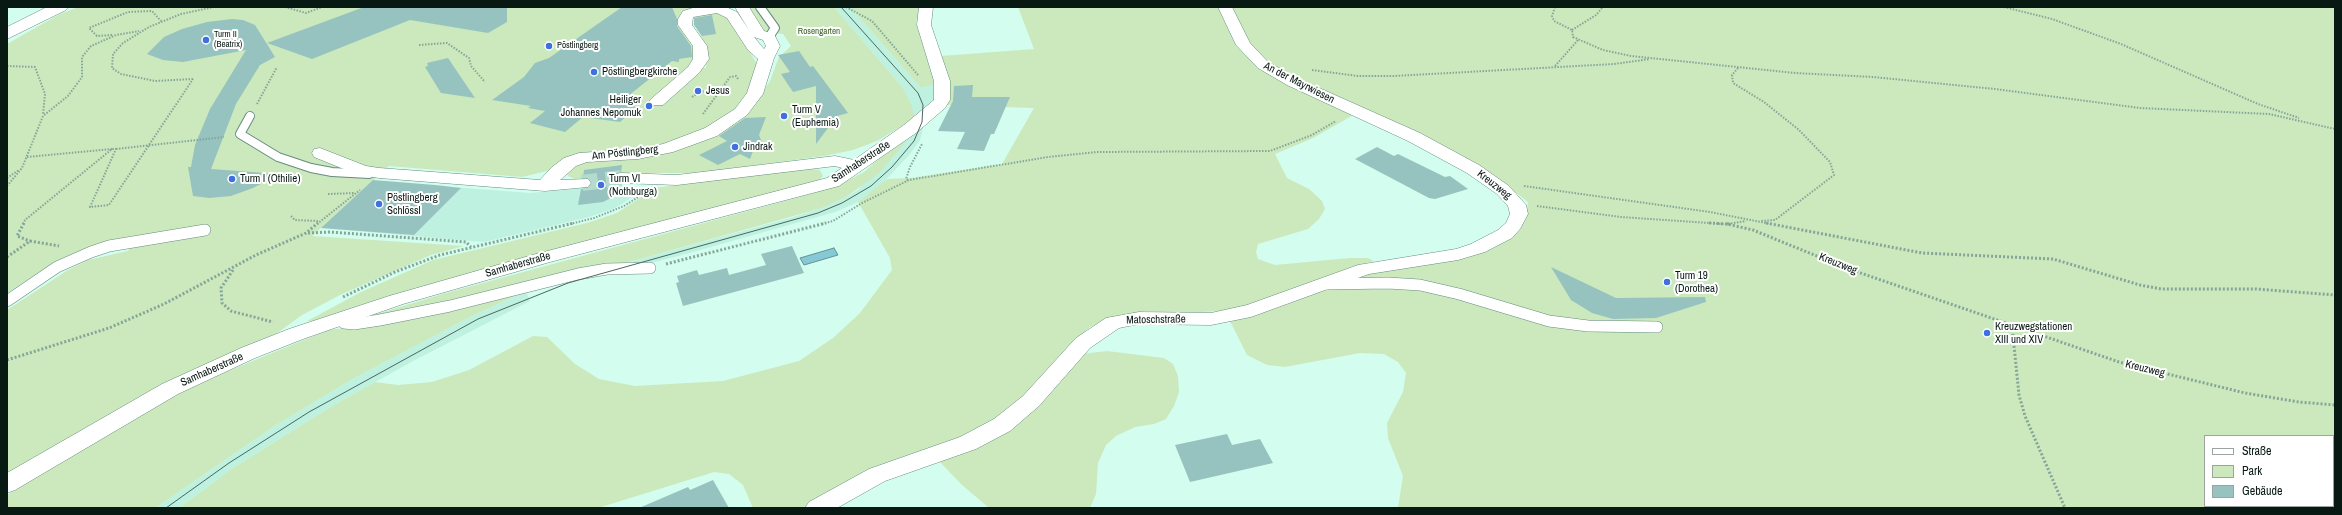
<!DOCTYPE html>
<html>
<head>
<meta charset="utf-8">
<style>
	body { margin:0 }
	#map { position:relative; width:2342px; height:515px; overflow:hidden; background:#d3fdee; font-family:"Archivo Narrow",sans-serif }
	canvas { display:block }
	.frame { position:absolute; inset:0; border:8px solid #081813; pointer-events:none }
	.legend { position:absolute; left:2204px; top:435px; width:130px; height:72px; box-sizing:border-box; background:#fff; border:1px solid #9ca3a1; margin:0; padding:5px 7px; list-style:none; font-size:12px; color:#081813 }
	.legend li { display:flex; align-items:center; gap:8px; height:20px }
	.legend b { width:20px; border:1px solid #9ca3a1 }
</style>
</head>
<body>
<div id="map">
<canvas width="2342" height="515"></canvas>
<div class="frame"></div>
<ul class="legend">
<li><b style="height:5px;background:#fff"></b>Straße</li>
<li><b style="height:11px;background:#cbe9bd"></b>Park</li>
<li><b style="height:11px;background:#96c3bf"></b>Gebäude</li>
</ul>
</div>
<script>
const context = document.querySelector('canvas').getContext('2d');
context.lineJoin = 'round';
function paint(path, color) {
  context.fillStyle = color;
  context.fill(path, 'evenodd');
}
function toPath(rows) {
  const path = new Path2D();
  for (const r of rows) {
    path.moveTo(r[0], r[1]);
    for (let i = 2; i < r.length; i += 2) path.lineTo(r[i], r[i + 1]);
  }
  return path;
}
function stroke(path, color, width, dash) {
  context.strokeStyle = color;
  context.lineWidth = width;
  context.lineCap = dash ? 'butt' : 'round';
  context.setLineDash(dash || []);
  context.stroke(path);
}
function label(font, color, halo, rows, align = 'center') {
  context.font = font + ' "Archivo Narrow",sans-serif';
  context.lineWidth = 4;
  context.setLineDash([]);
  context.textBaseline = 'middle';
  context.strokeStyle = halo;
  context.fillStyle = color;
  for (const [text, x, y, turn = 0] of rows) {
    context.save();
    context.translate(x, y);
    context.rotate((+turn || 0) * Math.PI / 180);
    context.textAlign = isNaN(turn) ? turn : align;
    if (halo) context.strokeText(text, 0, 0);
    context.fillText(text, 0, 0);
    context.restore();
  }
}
const built = toPath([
	[834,7,850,7,921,88,935,84,936,95,934,100,915,118,903,88],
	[925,121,920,140,910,154,880,186,858,202,835,212,693,252,636,267,633,261,790,218,822,208,846,197,858,190,912,130],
	[372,181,530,193,608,186,637,188,636,193,628,200,615,208,589,217,484,242,321,228],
	[526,291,530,301,413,361,332,406,233,468,179,508,155,508,276,425,349,381,468,318]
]);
const green = toPath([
	[78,7,706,7,679,24,697,53,695,59,689,65,706,68,705,44,694,23,694,17,719,12,728,16,757,64,755,77,740,108,703,131,653,148,560,163,547,171,522,177,389,166,312,236,464,246,431,255,340,295,302,315,273,336,198,368,136,401,7,476,7,310,68,270,88,260,128,251,135,237,79,251,54,262,7,293,7,44,58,15],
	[746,7,834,7,903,88,911,104,915,118,877,141,853,150,824,156,697,173,634,173,575,179,568,176,566,173,578,162,686,147,759,97,770,81,779,57,791,46,783,34,765,32],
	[850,7,920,7,916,23,935,84,921,88],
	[1018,7,1221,7,1240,47,1355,114,1313,138,1275,154,1287,178,1309,189,1322,201,1325,209,1319,219,1308,229,1258,244,1256,252,1258,259,1275,265,1350,258,1368,258,1374,261,1354,266,1238,310,1181,313,1144,311,1114,316,1090,327,1071,344,1041,382,988,427,807,508,753,508,743,485,729,474,714,472,598,508,179,508,233,468,332,406,375,382,398,385,432,382,469,370,533,336,547,337,575,364,599,379,635,386,723,381,799,361,833,338,860,313,892,270,890,258,858,202,887,179,911,178,1002,164,1034,108,946,105,941,56,1034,49],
	[1230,7,2335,7,2335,508,1398,508,1403,476,1388,438,1387,423,1403,392,1406,373,1398,362,1384,354,1360,353,1285,367,1267,365,1247,355,1230,321,1274,309,1373,271,1405,266,1518,230,1526,218,1528,202,1483,168,1309,85,1257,56],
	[2205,436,2333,436,2333,506,2205,506],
	[912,130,900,149,878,174,846,197,822,208,633,261,357,320,446,293,807,195,843,183,864,172],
	[806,168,820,170,823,176,818,181,315,321,307,321,361,292,433,260,587,223,617,213,655,188],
	[526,291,468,318,349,381,276,425,155,508,7,508,7,495,146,410,199,383,328,330,388,323],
	[1107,351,1164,358,1173,364,1178,376,1179,392,1174,406,1166,419,1154,424,1135,427,1116,436,1106,445,1098,463,1096,494,1090,508,989,508,961,484,939,461,1082,354]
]);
const water = toPath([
	[834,248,838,255,804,265,800,258,834,248]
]);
const building = toPath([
	[364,7,507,7,507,22,488,33,410,20,312,59,267,43],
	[622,7,672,7,677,19,677,26,691,46,692,57,679,59,679,62,672,61,618,104,637,107,620,122,583,117,565,132,530,123,545,111,528,108,531,106,492,100,524,77,535,63,549,58],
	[712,15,716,34,702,36,694,25,694,18],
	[232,19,243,20,255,25,275,57,260,65,236,104,211,169,280,174,253,188,231,196,209,198,193,196,188,167,191,167,195,145,210,109,246,50,183,62,163,60,147,54,164,37,182,29,207,22],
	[799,51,810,67,813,66,848,113,837,116,816,144,816,86,793,92,781,74,790,72,778,55],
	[448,58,475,98,441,93,425,67,428,66,427,63],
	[973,85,972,97,1010,97,994,134,991,134,984,151,957,149,965,132,938,131,953,101,954,86],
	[766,117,759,135,762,142,755,146,750,159,740,154,718,165,699,155,727,141,719,136,745,118],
	[1377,147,1394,156,1398,154,1445,177,1450,176,1468,189,1435,199,1429,198,1355,159],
	[622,165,621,172,615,173,610,178,614,183,620,184,619,192,613,197,603,202,578,205,581,189,588,188,592,183,589,178,583,178,584,170],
	[373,180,435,185,461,188,414,235,321,228],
	[792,246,804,273,683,306,676,283,679,282,677,276,697,270,699,275,727,268,729,275,766,265,761,254],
	[1551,267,1616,298,1705,297,1706,302,1656,318,1613,319,1592,313,1571,300],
	[1227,434,1232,445,1260,439,1273,463,1190,482,1175,445],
	[713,480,729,508,639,508,688,487,690,490]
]);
const streetTunnel = toPath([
	[582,183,621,178]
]);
const pathFar1 = toPath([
	[285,7,306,13,322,7],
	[846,7,872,21,918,75],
	[1555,7,1552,16,1554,21,1572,30,1573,37,1603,50,1631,56,1795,73,1873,77,1995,89,2140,108,2269,114,2335,129],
	[2004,7,2052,19,2121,44,2258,104,2299,118],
	[1572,30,1596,15,1603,7],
	[112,35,97,36,89,28,128,12,152,11,161,21],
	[419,45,447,43,469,58,471,66,485,82],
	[7,66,35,67,45,94,43,115],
	[1555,66,1578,40],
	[1738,68,1732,75,1733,83,1764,102,1799,130,1830,162,1834,175,1775,220,1761,221],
	[1312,70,1358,76,1394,76,1614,64,1650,59],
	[193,79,155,81,121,74,112,68,113,54,123,43,149,27,181,14,214,7],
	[692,97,701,91,716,94],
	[257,104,277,67],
	[703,114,730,77,736,76,738,79],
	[116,149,224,137],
	[27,157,112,149],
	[7,178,19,170],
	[908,180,906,179,910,167,922,144],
	[7,186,22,168,43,116,68,96,82,77,82,57,91,46,116,35,139,31],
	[1524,186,1710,212,1771,224],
	[328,194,355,193],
	[1537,206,1621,217,1724,224],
	[291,216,295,220,319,221],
	[23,224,25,220,112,149,116,149,90,207,109,205,193,79],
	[317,224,360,190],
	[570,224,594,218,624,206,640,196],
	[822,224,833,221,862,203,909,180,1048,157,1097,152,1270,151,1312,135,1336,121],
	[1728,224,1746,221]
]);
const path = toPath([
	[24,223,17,236,30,241],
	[1709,223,1727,224,1753,230,1849,269,2119,362,2245,393,2299,402,2335,405],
	[1766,223,1922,253,2053,259,2140,285,2161,289,2256,289,2335,295],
	[1727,224,1731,223],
	[308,233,330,232,466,242,471,247],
	[7,257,30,241,59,246],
	[666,264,826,223],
	[233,270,221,288,222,303,231,311,273,322],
	[343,297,395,272,440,255,574,223],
	[2012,326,2019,395,2025,416,2065,508],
	[7,360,109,328,164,304,256,255,306,233,318,223]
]);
const laneFar1 = toPath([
	[760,7,775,28,769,37],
	[250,116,240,134,278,157,311,168,332,172,369,174]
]);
const lane = toPath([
	[1327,284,1388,283,1420,285,1459,294,1549,321,1588,326,1657,327],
	[7,301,57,267,91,252,109,246,205,230],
	[340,319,344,323,354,324,380,320,450,306,578,274,607,269,650,268]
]);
const street = toPath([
	[696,7,726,7,737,12,749,30,735,7,749,7,764,31,774,34,780,46,774,58,763,94,747,115,717,136,673,152,638,159,587,162,576,166,560,180,588,179,591,183,588,187,545,191,379,178,356,174,314,157,312,153,314,149,320,148,366,166,379,168,540,180,552,167,564,158,579,153,638,149,663,144,705,128,735,109,747,93,758,59,748,50,727,18,717,13,693,17,692,25,707,46,709,59,699,73,663,105,651,105,649,102,651,99,688,67,693,59,693,46,678,25,678,19,683,11,696,7],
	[754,37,763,40,766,46,764,49,754,37],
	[919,7,933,7,931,25,950,81,950,100,945,108,916,133,839,186,550,262,403,304,303,339,255,358,178,394,15,490,7,493,7,473,162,384,241,348,289,329,389,296,536,254,827,178,842,168,835,166,677,185,621,183,615,182,612,178,615,174,621,173,677,175,835,156,854,160,904,125,934,100,934,81,917,25,919,7],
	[1218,7,1232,7,1250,43,1268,62,1299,79,1420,133,1479,165,1509,186,1526,205,1528,214,1520,229,1512,238,1485,252,1458,260,1369,274,1251,317,1211,325,1139,324,1119,328,1090,348,1039,406,1010,431,976,449,885,481,837,508,805,508,809,502,869,469,960,437,994,419,1023,396,1076,338,1106,318,1139,312,1211,313,1247,305,1358,265,1456,249,1471,244,1498,230,1506,223,1510,214,1508,206,1497,194,1467,173,1408,141,1287,85,1258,68,1236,45,1218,7]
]);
const secondary = toPath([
	[47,7,68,7,66,10,7,39,7,27,47,7]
]);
const tram = toPath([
	[166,508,229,463,309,412,478,319,568,283,818,213,842,203,871,186,892,167,914,141,922,122,923,105,918,93,841,7]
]);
const markers = [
	[206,40,4,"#3e70e1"],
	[549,46,4,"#3e70e1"],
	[594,72,4,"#3e70e1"],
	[698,91,4,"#3e70e1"],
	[649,106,4,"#3e70e1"],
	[784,116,4,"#3e70e1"],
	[735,147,4,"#3e70e1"],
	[232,179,4,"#3e70e1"],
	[601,185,4,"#3e70e1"],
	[379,204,4,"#3e70e1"],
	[1667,282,4,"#3e70e1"],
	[1987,333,4,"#3e70e1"]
];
const farParknames = [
	["Rosengarten",819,32]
];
const farPoinames = [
	["Turm II",214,35],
	["(Beatrix)",214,45],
	["Pöstlingberg",557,46]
];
const poiNames = [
	["Pöstlingbergkirche",602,72],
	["Jesus",706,91],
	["Heiliger",641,100,"right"],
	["Johannes Nepomuk",641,113,"right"],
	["Turm V",792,110],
	["(Euphemia)",792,123],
	["Jindrak",743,147],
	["Turm I (Othilie)",240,179],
	["Turm VI",609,179],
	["(Nothburga)",609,192],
	["Pöstlingberg",387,198],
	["Schlössl",387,211],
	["Turm 19",1675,276],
	["(Dorothea)",1675,289],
	["Kreuzwegstationen",1995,327],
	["XIII und XIV",1995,340]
];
const streetNames = [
	["An der Mayrwiesen",1299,83,27],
	["Am Pöstlingberg",625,153,-6],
	["Samhaberstraße",861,162,-33],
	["Kreuzweg",1494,185,38],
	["Kreuzweg",1838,264,22],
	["Samhaberstraße",518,265,-16],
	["Matoschstraße",1156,320,-1],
	["Kreuzweg",2145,369,14],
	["Samhaberstraße",212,370,-24]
];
paint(built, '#bef1e0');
paint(green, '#cbe9bd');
paint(water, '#86c8d3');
stroke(water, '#609399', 1);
paint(building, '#96c3bf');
stroke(streetTunnel, '#b5dbcd', 16, [16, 8]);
stroke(laneFar1, '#668c7f', 10);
stroke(lane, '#668c7f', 12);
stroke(street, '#668c7f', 1);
stroke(secondary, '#668c7f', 1);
stroke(pathFar1, '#85a599', 2, [1.5, 1.5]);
stroke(path, '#85a599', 3, [2, 2]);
stroke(laneFar1, '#fff', 8);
stroke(lane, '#fff', 11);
paint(street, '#fff');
paint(secondary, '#fff');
stroke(tram, '#4d665e', 1);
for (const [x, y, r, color] of markers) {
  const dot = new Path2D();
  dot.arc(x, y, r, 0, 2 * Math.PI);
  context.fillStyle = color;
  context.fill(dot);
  stroke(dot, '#fff', 1.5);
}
label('9px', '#3b6125', '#fff', farParknames);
label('9px', '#081813', '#fff', farPoinames, 'left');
label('11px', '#081813', '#fff', poiNames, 'left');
label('11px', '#081813', '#fff', streetNames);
</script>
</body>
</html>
